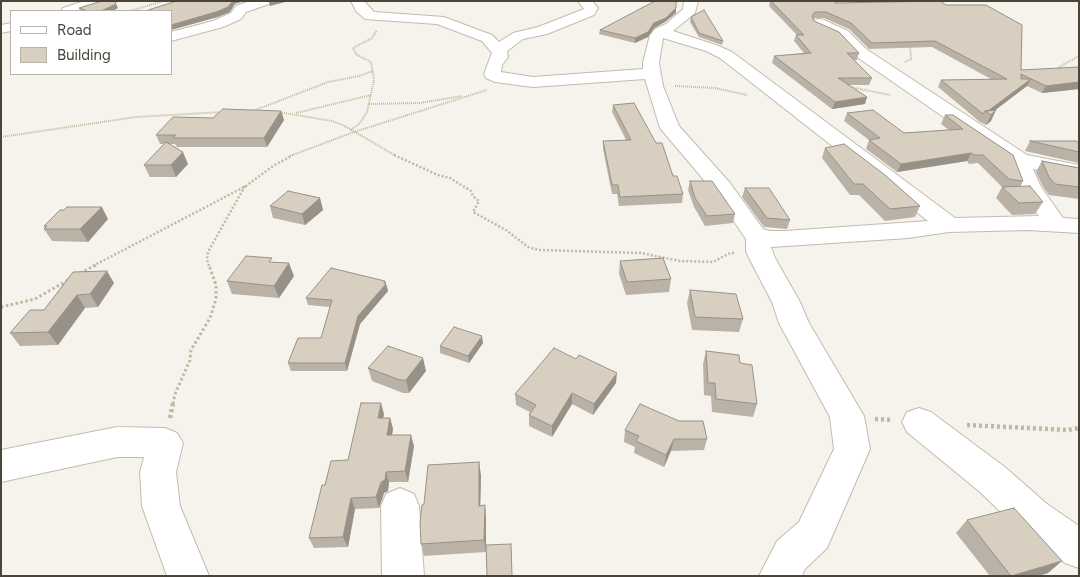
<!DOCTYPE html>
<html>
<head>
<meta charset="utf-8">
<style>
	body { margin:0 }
	#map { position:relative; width:1080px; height:577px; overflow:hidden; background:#f6f3ec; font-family:Figtree,sans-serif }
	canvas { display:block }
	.frame { position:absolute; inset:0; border:2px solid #4b4439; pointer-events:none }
	.legend { position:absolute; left:10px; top:10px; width:162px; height:65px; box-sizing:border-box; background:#fff; border:1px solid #b7b4b0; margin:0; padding:6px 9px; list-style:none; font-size:15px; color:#4b4439 }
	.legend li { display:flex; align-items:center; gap:10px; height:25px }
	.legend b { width:25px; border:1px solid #b7b4b0 }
</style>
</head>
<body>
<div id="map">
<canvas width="1080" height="577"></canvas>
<div class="frame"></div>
<ul class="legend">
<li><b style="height:6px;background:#fff"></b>Road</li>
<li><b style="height:14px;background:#d8cfc1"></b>Building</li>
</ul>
</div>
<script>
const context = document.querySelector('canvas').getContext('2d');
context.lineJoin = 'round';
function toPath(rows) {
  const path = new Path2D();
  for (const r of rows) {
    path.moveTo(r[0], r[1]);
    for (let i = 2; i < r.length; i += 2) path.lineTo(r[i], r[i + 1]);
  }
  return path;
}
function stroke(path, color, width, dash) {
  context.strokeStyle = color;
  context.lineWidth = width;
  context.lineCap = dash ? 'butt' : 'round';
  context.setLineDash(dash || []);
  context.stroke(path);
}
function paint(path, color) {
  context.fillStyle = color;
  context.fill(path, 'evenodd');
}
const pathFar3 = toPath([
	[130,11,163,1],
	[905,62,911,59,910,46],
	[1059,70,1059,67,1079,56],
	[675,86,715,88,747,95],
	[850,87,890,95],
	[369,104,420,103,462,96],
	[253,111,328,82,359,76,373,71],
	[278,112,332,121,343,125,396,156],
	[296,113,371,95],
	[351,130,360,123,367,112,374,80,371,62,357,55,353,48,372,38,377,30],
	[1,137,136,117,224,112],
	[290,156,354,132,487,90]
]);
const pathFar2 = toPath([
	[394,155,438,175,450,178,471,191,473,196,479,201,473,212,506,230,528,247,539,250,641,253,680,261,713,262,730,253,735,253],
	[93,266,246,186,273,166,293,155],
	[209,266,207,260,208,252,245,186]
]);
const pathFar1 = toPath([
	[80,273,96,265],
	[1,307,35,299,70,279],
	[173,404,175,394,190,360,191,350,210,318,216,299,216,285,209,265]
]);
const path = toPath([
	[170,418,173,403],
	[875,419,893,420],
	[967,425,1068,430,1079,428]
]);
const minor = toPath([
	[84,1,104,1,103,4,81,11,61,11,63,8,84,1],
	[250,1,270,1,269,4,246,12,241,19,223,27,171,41,171,32,213,21,231,13,236,6,250,1],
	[351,1,364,1,374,12,444,17,492,35,499,42,513,33,538,27,584,9,578,1,592,1,598,8,594,15,547,34,523,39,507,51,508,57,502,65,501,72,533,77,643,69,643,63,650,35,655,29,666,24,683,9,684,1,698,1,695,13,673,31,716,45,732,52,955,218,1039,216,1019,189,1010,163,854,55,838,37,814,26,812,23,814,20,819,19,824,20,848,31,866,49,1027,155,1079,165,1079,178,1033,169,1041,187,1063,218,1079,219,1079,233,1028,230,949,232,908,238,771,247,775,258,800,302,809,323,864,416,870,449,827,548,805,569,802,576,759,576,777,541,799,522,834,449,830,417,779,323,772,302,749,258,746,251,746,239,714,192,660,128,645,79,533,87,495,82,486,78,484,74,492,53,482,41,437,24,365,19,356,11,351,1],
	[663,38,706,51,720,58,928,221,785,231,769,231,763,229,730,183,679,126,663,86,659,63,663,38],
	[11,23,11,31,1,33,1,25,11,23],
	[919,408,931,412,1006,468,1047,504,1079,526,1079,568,1065,563,1019,530,980,492,907,432,902,422,907,412,919,408],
	[117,427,165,428,177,433,183,443,176,472,180,506,209,576,167,576,142,506,140,472,144,457,117,457,1,482,1,450,117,427],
	[400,488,414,494,419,506,424,576,382,576,381,506,386,494,400,488]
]);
const wall = toPath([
	[770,1,833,1,1021,70,1079,67,1079,89,1042,93,1027,86,995,110,991,121,986,125,980,122,938,87,941,80,991,79,932,47,869,49,849,29,824,18,814,18,814,21,859,53,857,60,853,60,872,78,869,85,848,85,865,104,832,109,772,63,774,56,804,53,794,41,796,35,797,35,769,6],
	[79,8,118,8,112,11,80,11],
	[676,8,676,13,665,22,654,28,648,37,635,43,599,34,600,30],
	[691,17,723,41,722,45,699,37,690,22],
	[613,105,673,176,683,194,682,203,619,206,617,194,612,194,603,149,603,141,626,140,612,112],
	[281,111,284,120,267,147,177,147,175,144,168,144,188,164,176,177,150,177,144,165,165,144,160,144,156,135,213,118],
	[847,113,904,133,949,130,941,124,945,115,953,115,1023,181,1020,187,1043,202,1035,214,1012,215,996,198,1002,187,978,163,969,164,967,161,897,172,866,149,869,140,844,121],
	[1030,141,1079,143,1079,163,1025,151],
	[825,148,920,206,915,217,885,221,859,195,850,195,822,158],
	[1042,161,1079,168,1079,199,1049,195,1043,187,1036,172],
	[690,181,735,214,733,223,705,226,694,207,688,190],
	[745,188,790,220,787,229,764,227,742,197],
	[320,198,323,210,305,225,273,218,270,206],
	[64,210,108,219,88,242,52,241,44,229,45,229,44,226],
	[620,261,671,279,669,292,626,295,619,274],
	[273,262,294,276,279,298,232,294,227,281],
	[73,272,114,283,98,307,85,308,58,345,20,346,10,333,44,310],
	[386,283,388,291,360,324,347,371,291,371,288,363,321,338,330,307,308,305,306,298],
	[690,290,743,319,739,332,692,330,687,303],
	[483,343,469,363,440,353,440,346],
	[706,351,740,363,757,404,753,417,712,412,711,396,704,395,703,364],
	[368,368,426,371,409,393,403,393,372,381],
	[616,383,593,415,572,404,552,437,529,426,529,415,530,412,516,405,515,394],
	[384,414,383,418,390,418,393,429,392,435,414,446,408,482,389,482,388,491,384,493,379,508,355,509,348,547,314,548,309,538,348,460],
	[625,430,707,439,704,450,671,451,664,467,634,453,635,447,624,442],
	[481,475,480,506,485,505,486,518,486,552,424,556,421,544,424,504],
	[967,520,1048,573,1038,576,990,576,956,533]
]);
const shadedWall = toPath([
	[233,1,244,1,235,4,230,12,218,17,171,30,171,25],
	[269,1,289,1,270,6],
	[116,4,118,8,112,11,101,11],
	[676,8,676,13,665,22,654,28,648,37,635,43,635,38,654,23],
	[1031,79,1027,86,990,114,986,112],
	[1079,82,1079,89,1042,93,1046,86],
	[867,97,865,104,832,109,835,102],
	[996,110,991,121,986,125,991,115],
	[281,111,284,120,267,147,264,138],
	[183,152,188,164,176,177,171,165],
	[971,153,967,161,897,172,901,164],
	[320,198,323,210,305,225,302,214],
	[102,207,108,219,88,242,80,229],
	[289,263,294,276,279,298,274,286],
	[107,271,114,283,98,307,90,294],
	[385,281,388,291,360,324,347,371,345,363,358,316],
	[77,295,85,308,58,345,48,332],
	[482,336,483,343,469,363,468,356],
	[423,358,426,371,409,393,406,380],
	[617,373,616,383,593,415,594,404],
	[572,393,572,404,552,437,552,426],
	[381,403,384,414,381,429,378,418],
	[390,418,393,429,390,446,387,435],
	[411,435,414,446,408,482,405,471],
	[674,439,671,451,664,467,666,455],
	[479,462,481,475,480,518,479,506],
	[386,472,389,482,388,491,384,493,379,508,376,497],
	[351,498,355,509,348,547,343,537],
	[485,505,486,518,486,552,484,540],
	[1062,561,1048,573,1038,576,1011,576]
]);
const building = toPath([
	[102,1,115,1,116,4,101,11,88,11,79,8,102,1],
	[177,1,233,1,228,7,216,12,171,25,171,11,145,11,177,1],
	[655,1,676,1,676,8,666,18,654,23,648,32,635,38,600,30,655,1],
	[771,1,833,1,836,3,940,1,946,5,986,5,1022,25,1021,70,1079,67,1079,82,1046,86,1021,74,1021,79,1031,79,988,111,985,111,983,114,941,80,1007,79,935,41,872,43,851,23,826,12,815,12,812,16,814,21,839,32,859,53,847,53,872,78,838,78,867,97,835,102,774,56,811,53,796,35,804,35,771,1],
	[704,10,723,41,699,33,691,17,704,10],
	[634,103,656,143,662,143,673,176,677,176,683,194,620,197,618,185,612,185,603,141,631,140,613,105,634,103],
	[223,109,281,111,264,138,173,138,176,135,156,135,173,117,213,118,223,109],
	[873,110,904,133,963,129,945,115,953,115,1013,155,1023,181,1009,179,983,155,974,155,971,153,901,164,869,140,880,138,847,113,873,110],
	[996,110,991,115,985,111,996,110],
	[1030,141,1076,141,1079,143,1079,152,1030,141],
	[166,142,183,152,171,165,144,165,166,142],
	[844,144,885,175,920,206,890,209,863,184,854,184,825,148,844,144],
	[1042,161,1079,168,1079,187,1055,184,1049,177,1042,161],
	[690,181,712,181,735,214,707,216,695,198,690,181],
	[1030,186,1043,202,1019,203,1002,187,1030,186],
	[745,188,769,188,790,220,767,218,745,188],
	[288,191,320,198,302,214,270,206,288,191],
	[67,207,102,207,80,229,44,229,47,226,44,226,60,210,64,210,67,207],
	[246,256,272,258,269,262,289,263,274,286,227,281,246,256],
	[663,258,671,279,627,282,620,261,663,258],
	[331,268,385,281,384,283,386,284,358,316,345,363,288,363,298,338,321,338,332,300,306,298,331,268],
	[107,271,90,294,77,295,48,332,10,333,30,310,44,310,73,272,107,271],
	[690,290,736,294,743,319,695,317,690,290],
	[454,327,482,336,468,356,440,346,454,327],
	[388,346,423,358,406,380,400,380,368,368,388,346],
	[554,348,576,359,579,355,617,373,594,404,572,393,552,426,529,415,536,405,515,394,554,348],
	[706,351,739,355,740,363,752,365,757,404,716,399,715,383,708,383,706,351],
	[361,403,381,403,378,418,390,418,387,435,411,435,405,471,386,472,385,480,381,482,376,497,351,498,343,537,309,538,322,485,325,485,331,461,348,460,361,403],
	[640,404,679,421,703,421,707,439,674,439,666,455,636,441,639,436,625,430,640,404],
	[479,462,479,506,485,505,484,540,421,544,420,523,422,505,424,504,428,465,479,462],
	[1014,508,1062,561,1011,576,967,520,1014,508],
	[511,544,512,576,487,576,486,545,511,544]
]);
stroke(minor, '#c2bbae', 2);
stroke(pathFar3, '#c4b79f', 2, [1, 1]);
stroke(pathFar2, '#c4b79f', 2.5, [2, 2]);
stroke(pathFar1, '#c4b79f', 3, [2.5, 2.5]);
stroke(path, '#c4b79f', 4.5, [3, 3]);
paint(minor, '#fff');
paint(wall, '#bab2a6');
paint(shadedWall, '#979187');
paint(building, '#d8cfc1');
stroke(building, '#979187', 1);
</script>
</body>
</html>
